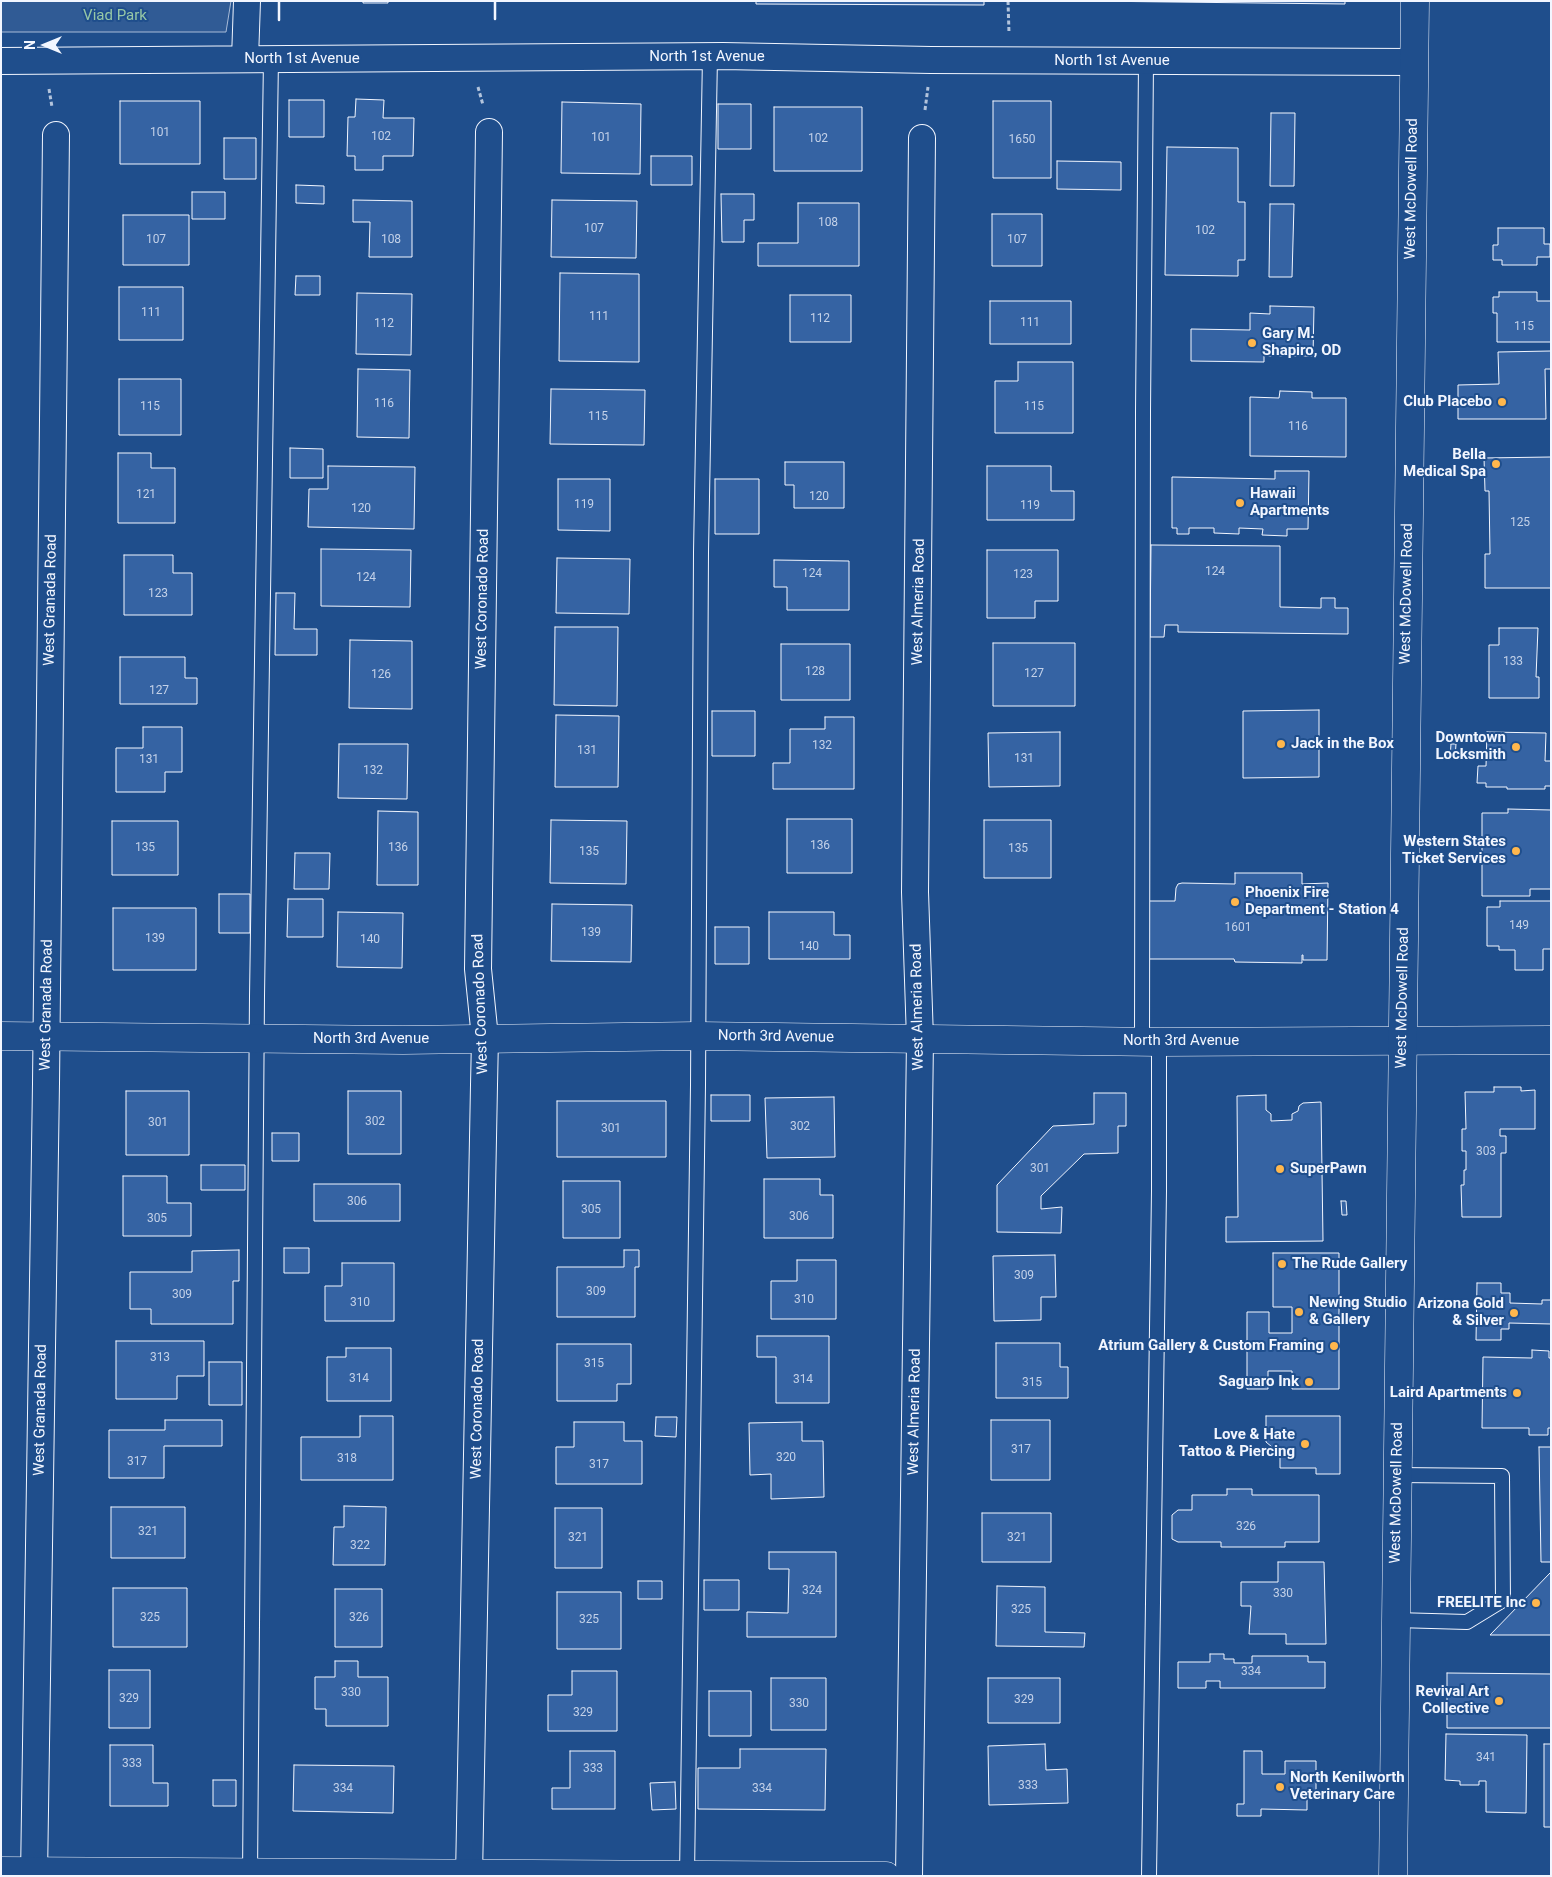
<!DOCTYPE html>
<html>
<head>
<meta charset="utf-8">
<style>
	body { margin:0 }
	#map { position:relative; width:1552px; height:1877px; overflow:hidden; background:#1f4e8c; font-family:Roboto,sans-serif }
	canvas { display:block }
	.frame { position:absolute; inset:0; border:2px solid #f2f6ff; pointer-events:none }
	.north { position:absolute; left:20px; top:20px; width:50px; height:50px; -webkit-text-stroke:4px #1f4e8c; paint-order:stroke; rotate:270deg; font-size:14px; font-weight:700; line-height:20px; text-align:center; color:#f2f6ff }
	.north::after { content:''; display:block; margin:auto; width:18px; height:22px; background:#f2f6ff; clip-path:polygon(50% 0,100% 100%,50% 72%,0 100%) }
</style>
</head>
<body>
<div id="map">
<canvas width="1552" height="1877"></canvas>
<div class="frame"></div>
<div class="north">N</div>
</div>
<script>
const context = document.querySelector('canvas').getContext('2d');
context.lineJoin = 'round';
function paint(path, color) {
  context.fillStyle = color;
  context.fill(path, 'evenodd');
}
function toPath(rows) {
  const path = new Path2D();
  for (const r of rows) {
    path.moveTo(r[0], r[1]);
    for (let i = 2; i < r.length; i += 2) path.lineTo(r[i], r[i + 1]);
  }
  return path;
}
function stroke(path, color, width, dash) {
  context.strokeStyle = color;
  context.lineWidth = width;
  context.lineCap = dash ? 'butt' : 'round';
  context.setLineDash(dash || []);
  context.stroke(path);
}
function label(font, color, halo, rows, align = 'center') {
  context.font = font + ' Roboto,sans-serif';
  context.lineWidth = 4;
  context.setLineDash([]);
  context.textBaseline = 'middle';
  context.strokeStyle = halo;
  context.fillStyle = color;
  for (const [text, x, y, turn = 0] of rows) {
    context.save();
    context.translate(x, y);
    context.rotate((+turn || 0) * Math.PI / 180);
    context.textAlign = isNaN(turn) ? turn : align;
    if (halo) context.strokeText(text, 0, 0);
    context.fillText(text, 0, 0);
    context.restore();
  }
}
const built = toPath([
	[1,1,231,1,226,32,1,32,1,1]
]);
const building = toPath([
	[363,1,388,1,388,3,363,3,363,1],
	[756,1,984,1,984,5,756,4,756,1],
	[1087,1,1345,1,1345,4,1087,1],
	[356,99,384,100,383,118,414,118,413,156,383,156,383,170,355,170,355,156,347,156,348,117,355,117,356,99],
	[289,100,324,100,324,137,289,137,289,100],
	[120,101,200,101,200,164,120,164,120,101],
	[993,101,1051,101,1051,178,993,178,993,101],
	[562,102,641,104,640,174,561,173,562,102],
	[718,104,751,104,751,149,718,149,718,104],
	[774,107,862,107,862,171,774,171,774,107],
	[1271,113,1295,113,1294,186,1270,186,1271,113],
	[224,138,256,138,256,179,224,179,224,138],
	[1167,147,1238,148,1238,202,1245,202,1245,260,1238,260,1238,276,1165,275,1167,147],
	[651,156,692,156,692,185,651,185,651,156],
	[1057,161,1121,162,1121,190,1057,189,1057,161],
	[296,185,324,186,324,204,296,203,296,185],
	[192,192,225,192,225,219,192,219,192,192],
	[721,194,754,194,754,220,744,220,744,242,722,242,721,194],
	[353,200,412,201,412,257,369,257,370,222,353,222,353,200],
	[552,200,637,201,636,258,551,257,552,200],
	[798,203,859,203,859,266,758,266,758,243,798,243,798,203],
	[1270,204,1294,204,1292,277,1269,277,1270,204],
	[992,214,1042,214,1042,266,992,266,992,214],
	[123,215,189,215,189,265,123,265,123,215],
	[1498,228,1544,228,1544,244,1550,244,1550,257,1537,257,1537,265,1502,265,1502,260,1493,260,1493,245,1498,245,1498,228],
	[560,273,639,274,639,362,559,361,560,273],
	[296,276,320,276,320,295,295,295,296,276],
	[119,287,183,287,183,340,119,340,119,287],
	[1499,292,1537,292,1537,301,1551,301,1551,342,1497,342,1497,313,1493,313,1493,297,1499,297,1499,292],
	[357,293,412,294,411,355,356,354,357,293],
	[790,295,851,295,851,342,790,342,790,295],
	[990,301,1071,301,1071,344,990,344,990,301],
	[1270,306,1314,307,1313,356,1264,356,1264,362,1191,361,1191,329,1250,330,1250,313,1270,314,1270,306],
	[1551,351,1551,369,1545,369,1546,419,1458,419,1458,385,1499,384,1498,352,1551,351],
	[1018,362,1073,362,1073,433,995,433,995,381,1018,381,1018,362],
	[358,369,410,370,409,438,357,437,358,369],
	[119,379,181,379,181,435,119,435,119,379],
	[551,389,645,390,644,445,550,444,551,389],
	[1280,391,1312,392,1312,398,1346,398,1346,457,1250,456,1250,397,1279,398,1280,391],
	[290,448,323,449,323,478,290,478,290,448],
	[118,453,151,453,151,468,175,468,175,523,118,523,118,453],
	[1551,457,1551,588,1485,588,1485,554,1490,554,1489,491,1485,491,1484,458,1551,457],
	[785,462,844,462,844,508,794,508,794,485,785,485,785,462],
	[328,466,415,467,414,529,308,527,309,489,328,489,328,466],
	[987,466,1051,466,1051,491,1074,491,1074,520,987,520,987,466],
	[1275,471,1309,471,1308,529,1287,529,1287,536,1262,535,1263,529,1239,528,1239,534,1214,533,1214,528,1189,528,1189,534,1177,534,1177,528,1172,528,1172,477,1275,479,1275,471],
	[558,479,610,479,610,531,558,530,558,479],
	[715,479,759,479,759,534,715,534,715,479],
	[1151,545,1280,546,1280,607,1321,608,1321,598,1335,598,1335,608,1348,608,1348,634,1178,632,1178,625,1165,625,1164,637,1150,637,1151,545],
	[321,549,411,550,410,607,321,606,321,549],
	[987,550,1058,550,1058,601,1035,601,1035,618,987,618,987,550],
	[124,555,173,555,173,573,192,573,192,615,124,615,124,555],
	[557,558,630,559,629,614,556,613,557,558],
	[774,560,849,561,849,610,787,610,787,587,774,587,774,560],
	[276,593,295,593,294,629,317,629,317,655,275,655,276,593],
	[555,627,618,627,617,706,554,705,555,627],
	[1499,628,1538,628,1536,677,1539,677,1539,698,1489,698,1489,645,1499,645,1499,628],
	[350,640,412,641,412,709,349,708,350,640],
	[993,643,1075,643,1075,706,993,706,993,643],
	[781,644,850,644,850,700,781,700,781,644],
	[120,657,185,657,185,678,197,678,197,704,120,704,120,657],
	[1319,710,1319,777,1243,778,1243,711,1319,710],
	[712,711,755,711,755,756,712,756,712,711],
	[556,715,619,716,618,787,555,787,556,715],
	[825,717,854,717,854,789,773,789,773,763,790,763,790,729,825,729,825,717],
	[143,727,182,727,182,772,165,772,165,792,116,792,116,748,143,748,143,727],
	[1060,732,1060,786,989,787,988,733,1060,732],
	[1487,732,1546,733,1545,761,1551,761,1551,786,1545,786,1545,789,1507,789,1507,787,1486,787,1486,783,1477,783,1478,766,1486,766,1487,732],
	[339,744,408,744,407,799,338,798,339,744],
	[1451,744,1456,744,1455,758,1450,758,1451,744],
	[1508,809,1551,810,1551,889,1530,889,1530,896,1482,896,1482,813,1508,813,1508,809],
	[378,811,418,812,418,885,377,885,378,811],
	[787,819,852,819,852,873,787,873,787,819],
	[551,820,627,821,626,884,550,883,551,820],
	[984,820,1051,820,1051,878,984,878,984,820],
	[112,821,178,821,178,875,112,875,112,821],
	[295,853,330,853,329,889,294,889,295,853],
	[1235,873,1302,873,1302,884,1328,883,1327,960,1303,960,1303,955,1302,955,1302,963,1235,962,1234,959,1149,959,1149,901,1175,901,1176,888,1178,884,1182,883,1235,884,1235,873],
	[219,894,250,894,250,933,219,933,219,894],
	[288,899,323,899,323,937,287,937,288,899],
	[1500,901,1551,901,1551,949,1543,949,1543,970,1515,970,1515,950,1499,950,1499,946,1487,946,1487,907,1500,907,1500,901],
	[552,904,632,905,631,962,551,961,552,904],
	[113,908,196,908,196,970,113,970,113,908],
	[338,912,403,913,402,968,337,967,338,912],
	[769,912,834,912,834,935,850,935,850,959,769,959,769,912],
	[715,927,749,927,749,964,715,964,715,927],
	[1494,1087,1521,1087,1521,1091,1535,1090,1535,1129,1500,1129,1500,1136,1506,1136,1506,1153,1501,1153,1501,1217,1462,1217,1461,1185,1464,1185,1464,1170,1466,1170,1466,1151,1462,1151,1462,1129,1466,1129,1465,1092,1494,1092,1494,1087],
	[126,1091,189,1091,189,1155,126,1155,126,1091],
	[348,1091,401,1091,401,1154,348,1154,348,1091],
	[1094,1093,1126,1093,1126,1126,1118,1126,1118,1153,1084,1154,1041,1196,1041,1209,1062,1207,1061,1233,997,1232,997,1185,1053,1126,1094,1124,1094,1093],
	[711,1095,750,1095,750,1121,711,1121,711,1095],
	[1266,1095,1266,1110,1271,1114,1271,1121,1292,1120,1292,1114,1298,1111,1299,1106,1303,1103,1321,1102,1323,1241,1226,1242,1226,1217,1238,1217,1237,1096,1266,1095],
	[834,1097,835,1157,767,1158,765,1098,834,1097],
	[557,1101,666,1101,666,1157,557,1157,557,1101],
	[272,1133,299,1133,299,1161,272,1161,272,1133],
	[201,1165,245,1165,245,1190,201,1190,201,1165],
	[123,1176,167,1176,167,1203,191,1203,191,1236,123,1236,123,1176],
	[764,1179,820,1179,820,1195,833,1195,833,1238,764,1238,764,1179],
	[563,1181,620,1181,620,1238,563,1238,563,1181],
	[314,1184,400,1184,400,1221,314,1221,314,1184],
	[1341,1201,1346,1201,1347,1215,1342,1215,1341,1201],
	[284,1248,309,1248,309,1273,284,1273,284,1248],
	[239,1250,239,1281,233,1281,233,1324,151,1324,151,1309,130,1309,130,1272,192,1272,192,1251,239,1250],
	[624,1250,639,1250,639,1267,635,1267,635,1317,557,1317,557,1267,624,1267,624,1250],
	[1273,1253,1339,1253,1339,1389,1292,1389,1292,1371,1268,1371,1268,1389,1247,1389,1247,1312,1269,1312,1269,1333,1292,1333,1292,1307,1273,1307,1273,1253],
	[1055,1255,1056,1297,1041,1297,1041,1320,994,1321,993,1256,1055,1255],
	[797,1260,836,1260,836,1319,771,1319,771,1281,797,1281,797,1260],
	[342,1263,394,1263,394,1321,325,1321,325,1286,342,1286,342,1263],
	[1477,1283,1501,1283,1501,1293,1510,1293,1510,1303,1542,1304,1542,1300,1551,1300,1551,1324,1509,1323,1509,1329,1501,1329,1501,1340,1476,1340,1477,1283],
	[757,1336,829,1336,829,1403,776,1403,776,1357,757,1357,757,1336],
	[116,1341,204,1341,204,1376,177,1376,177,1399,116,1399,116,1341],
	[996,1343,1060,1343,1060,1367,1068,1367,1068,1398,996,1398,996,1343],
	[557,1344,631,1344,631,1384,617,1384,617,1401,557,1401,557,1344],
	[346,1348,391,1348,391,1401,327,1401,327,1357,346,1357,346,1348],
	[1532,1350,1549,1351,1549,1358,1551,1358,1551,1428,1548,1428,1548,1435,1529,1435,1529,1428,1482,1428,1483,1357,1532,1358,1532,1350],
	[209,1362,242,1362,242,1405,209,1405,209,1362],
	[360,1416,393,1416,393,1480,301,1480,301,1437,360,1437,360,1416],
	[1266,1416,1340,1416,1340,1474,1316,1474,1316,1468,1280,1468,1280,1454,1272,1454,1272,1447,1266,1442,1266,1416],
	[656,1417,677,1417,676,1437,655,1436,656,1417],
	[165,1420,222,1420,222,1446,164,1446,164,1478,109,1478,109,1430,165,1430,165,1420],
	[991,1420,1050,1420,1050,1480,991,1480,991,1420],
	[574,1422,624,1422,624,1441,642,1441,642,1484,556,1484,556,1447,574,1447,574,1422],
	[802,1422,802,1441,823,1441,824,1497,771,1499,771,1474,750,1475,749,1423,802,1422],
	[1539,1447,1551,1447,1551,1562,1541,1562,1539,1447],
	[1227,1489,1252,1489,1252,1495,1319,1495,1319,1542,1285,1542,1285,1547,1221,1547,1221,1542,1178,1542,1172,1539,1172,1515,1178,1510,1192,1510,1192,1495,1227,1495,1227,1489],
	[344,1506,386,1507,385,1565,333,1565,334,1527,344,1527,344,1506],
	[111,1507,185,1507,185,1558,111,1558,111,1507],
	[555,1508,602,1508,602,1568,555,1568,555,1508],
	[982,1513,1051,1513,1051,1562,982,1562,982,1513],
	[769,1552,836,1552,836,1637,747,1637,747,1612,788,1613,789,1569,769,1569,769,1552],
	[1278,1562,1324,1562,1326,1644,1286,1644,1286,1634,1249,1634,1251,1606,1241,1606,1241,1582,1278,1582,1278,1562],
	[1551,1572,1551,1635,1490,1635,1551,1572],
	[704,1580,739,1580,739,1610,704,1610,704,1580],
	[638,1581,662,1581,662,1599,638,1599,638,1581],
	[997,1586,1045,1587,1045,1632,1085,1633,1084,1647,996,1646,997,1586],
	[113,1588,187,1588,187,1647,113,1647,113,1588],
	[335,1589,382,1589,382,1647,335,1647,335,1589],
	[557,1592,621,1592,621,1649,557,1649,557,1592],
	[1210,1654,1224,1654,1224,1659,1234,1659,1234,1663,1252,1663,1252,1656,1308,1656,1308,1662,1325,1662,1325,1688,1220,1688,1220,1681,1206,1681,1206,1688,1178,1688,1178,1662,1210,1662,1210,1654],
	[335,1661,358,1661,358,1677,388,1677,388,1726,326,1726,326,1709,315,1709,315,1677,335,1677,335,1661],
	[109,1670,150,1670,150,1728,109,1728,109,1670],
	[572,1671,617,1671,617,1731,548,1731,548,1695,572,1695,572,1671],
	[1447,1673,1551,1674,1551,1728,1447,1728,1447,1673],
	[771,1678,826,1678,826,1730,771,1730,771,1678],
	[988,1678,1060,1678,1060,1723,988,1723,988,1678],
	[709,1691,751,1691,751,1736,709,1736,709,1691],
	[1446,1734,1527,1735,1526,1813,1486,1812,1486,1781,1479,1781,1479,1785,1460,1785,1460,1781,1445,1780,1446,1734],
	[1045,1744,1046,1770,1067,1769,1068,1803,989,1805,988,1746,1045,1744],
	[1544,1744,1551,1744,1551,1827,1544,1827,1544,1744],
	[110,1745,153,1745,153,1783,168,1783,168,1806,110,1806,110,1745],
	[740,1749,826,1749,825,1810,698,1809,698,1768,740,1768,740,1749],
	[570,1751,615,1751,615,1809,552,1809,552,1788,570,1788,570,1751],
	[1244,1751,1262,1751,1262,1774,1285,1774,1285,1761,1316,1761,1316,1799,1307,1799,1307,1810,1261,1809,1261,1816,1237,1816,1237,1804,1244,1804,1244,1751],
	[294,1765,394,1766,393,1813,293,1811,294,1765],
	[213,1780,236,1780,236,1806,213,1806,213,1780],
	[675,1782,676,1809,652,1810,650,1783,675,1782]
]);
const path = toPath([
	[1008,1,1009,33],
	[478,87,483,105],
	[49,89,52,107],
	[925,110,928,87]
]);
const service = toPath([
	[1142,1041,1143,411,1146,61],
	[1396,1620,1467,1622,1503,1600,1502,1476,1397,1475],
	[250,1876,257,996,271,58],
	[687,1876,698,1085,701,552,710,56],
	[1149,1876,1159,1191,1159,1042]
]);
const minor = toPath([
	[245,59,247,1],
	[1,61,723,56,931,60,1413,62],
	[34,1876,46,1083,56,135],
	[469,1876,484,1085,485,1038,478,969,489,132],
	[909,1876,920,1039,915,892,922,138]
]);
const tertiary = toPath([
	[1,1036,403,1040,698,1036,1159,1042,1551,1040],
	[1,1871,886,1876]
]);
const primary = toPath([
	[1393,1876,1415,1]
]);
const wall = toPath([
	[279,1,279,20],
	[495,19,495,1]
]);
const markers = [
	[1252,343,5,"#ffb74d"],
	[1502,402,5,"#ffb74d"],
	[1496,464,5,"#ffb74d"],
	[1240,503,5,"#ffb74d"],
	[1281,744,5,"#ffb74d"],
	[1516,747,5,"#ffb74d"],
	[1516,851,5,"#ffb74d"],
	[1235,902,5,"#ffb74d"],
	[1280,1169,5,"#ffb74d"],
	[1282,1264,5,"#ffb74d"],
	[1299,1312,5,"#ffb74d"],
	[1514,1313,5,"#ffb74d"],
	[1334,1346,5,"#ffb74d"],
	[1309,1382,5,"#ffb74d"],
	[1517,1393,5,"#ffb74d"],
	[1305,1444,5,"#ffb74d"],
	[1536,1603,5,"#ffb74d"],
	[1499,1701,5,"#ffb74d"],
	[1280,1787,5,"#ffb74d"]
];
const numberNames = [
	["101",160,133],
	["102",381,137],
	["101",601,138],
	["102",818,139],
	["1650",1022,140],
	["108",828,223],
	["107",594,229],
	["102",1205,231],
	["107",156,240],
	["108",391,240],
	["107",1017,240],
	["111",151,313],
	["111",599,317],
	["112",820,319],
	["111",1030,323],
	["112",384,324],
	["115",1524,327],
	["116",384,404],
	["115",150,407],
	["115",1034,407],
	["115",598,417],
	["116",1298,427],
	["121",146,495],
	["120",819,497],
	["119",584,505],
	["119",1030,506],
	["120",361,509],
	["125",1520,523],
	["124",1215,572],
	["124",812,574],
	["123",1023,575],
	["124",366,578],
	["123",158,594],
	["133",1513,662],
	["128",815,672],
	["127",1034,674],
	["126",381,675],
	["127",159,691],
	["132",822,746],
	["131",587,751],
	["131",1024,759],
	["131",149,760],
	["132",373,771],
	["136",820,846],
	["135",145,848],
	["136",398,848],
	["135",1018,849],
	["135",589,852],
	["149",1519,926],
	["1601",1238,928],
	["139",591,933],
	["139",155,939],
	["140",370,940],
	["140",809,947],
	["302",375,1122],
	["301",158,1123],
	["302",800,1127],
	["301",611,1129],
	["303",1486,1152],
	["301",1040,1169],
	["306",357,1202],
	["305",591,1210],
	["306",799,1217],
	["305",157,1219],
	["309",1024,1276],
	["309",596,1292],
	["309",182,1295],
	["310",804,1300],
	["310",360,1303],
	["313",160,1358],
	["315",594,1364],
	["314",359,1379],
	["314",803,1380],
	["315",1032,1383],
	["317",1021,1450],
	["320",786,1458],
	["318",347,1459],
	["317",137,1462],
	["317",599,1465],
	["326",1246,1527],
	["321",148,1532],
	["321",578,1538],
	["321",1017,1538],
	["322",360,1546],
	["324",812,1591],
	["330",1283,1594],
	["325",1021,1610],
	["325",150,1618],
	["326",359,1618],
	["325",589,1620],
	["334",1251,1672],
	["330",351,1693],
	["329",129,1699],
	["329",1024,1700],
	["330",799,1704],
	["329",583,1713],
	["341",1486,1758],
	["333",132,1764],
	["333",593,1769],
	["333",1028,1786],
	["334",343,1789],
	["334",762,1789]
];
const parkNames = [
	["Viad Park",115,16]
];
const streetNames = [
	["North 1st Avenue",707,57],
	["North 1st Avenue",302,59],
	["North 1st Avenue",1112,61],
	["West McDowell Road",1412,189,-89],
	["West McDowell Road",1407,594,-89],
	["West Coronado Road",483,599,-89],
	["West Granada Road",51,600,-89],
	["West Almeria Road",919,602,-89],
	["West McDowell Road",1403,998,-89],
	["West Coronado Road",481,1004,-92],
	["West Granada Road",47,1005,-89],
	["West Almeria Road",918,1007,-91],
	["North 3rd Avenue",776,1037,1],
	["North 3rd Avenue",371,1039],
	["North 3rd Avenue",1181,1041],
	["West Coronado Road",478,1409,-89],
	["West Granada Road",41,1410,-89],
	["West Almeria Road",915,1412,-89],
	["West McDowell Road",1397,1493,-89]
];
const poiNames = [
	["Gary M.",1262,334,"left"],
	["Shapiro, OD",1262,351,"left"],
	["Club Placebo",1492,402],
	["Bella",1486,455],
	["Medical Spa",1486,472],
	["Hawaii",1250,494,"left"],
	["Apartments",1250,511,"left"],
	["Downtown",1506,738],
	["Locksmith",1506,755],
	["Jack in the Box",1291,744,"left"],
	["Western States",1506,842],
	["Ticket Services",1506,859],
	["Phoenix Fire",1245,893,"left"],
	["Department - Station 4",1245,910,"left"],
	["SuperPawn",1290,1169,"left"],
	["The Rude Gallery",1292,1264,"left"],
	["Newing Studio",1309,1303,"left"],
	["& Gallery",1309,1320,"left"],
	["Arizona Gold",1504,1304],
	["& Silver",1504,1321],
	["Atrium Gallery & Custom Framing",1324,1346],
	["Saguaro Ink",1299,1382],
	["Laird Apartments",1507,1393],
	["Love & Hate",1295,1435],
	["Tattoo & Piercing",1295,1452],
	["FREELITE Inc",1526,1603],
	["Revival Art",1489,1692],
	["Collective",1489,1709],
	["North Kenilworth",1290,1778,"left"],
	["Veterinary Care",1290,1795,"left"]
];
paint(built, '#305b95');
stroke(built, '#a8bbd7', 1);
paint(building, '#3563a3');
stroke(building, '#f2f6ff', 1);
stroke(service, '#f2f6ff', 16);
stroke(minor, '#f2f6ff', 28);
stroke(tertiary, '#f2f6ff', 29);
stroke(primary, '#f2f6ff', 29);
stroke(path, '#b3c4dc', 3, [4, 2.5]);
stroke(service, '#1f4e8c', 14);
stroke(minor, '#1f4e8c', 26);
stroke(tertiary, '#1f4e8c', 28);
stroke(primary, '#1f4e8c', 28);
stroke(wall, '#f2f6ff', 2.5);
for (const [x, y, r, color] of markers) {
  const dot = new Path2D();
  dot.arc(x, y, r, 0, 2 * Math.PI);
  context.fillStyle = color;
  context.fill(dot);
  stroke(dot, '#1f4e8c', 2);
}
label('12px', '#c3d1e8', null, numberNames);
label('15px', '#97c8a6', '#1f4e8c', parkNames);
label('15px', '#f2f6ff', '#1f4e8c', streetNames);
label('bold 15px', '#f2f6ff', '#1f4e8c', poiNames, 'right');
</script>
</body>
</html>
